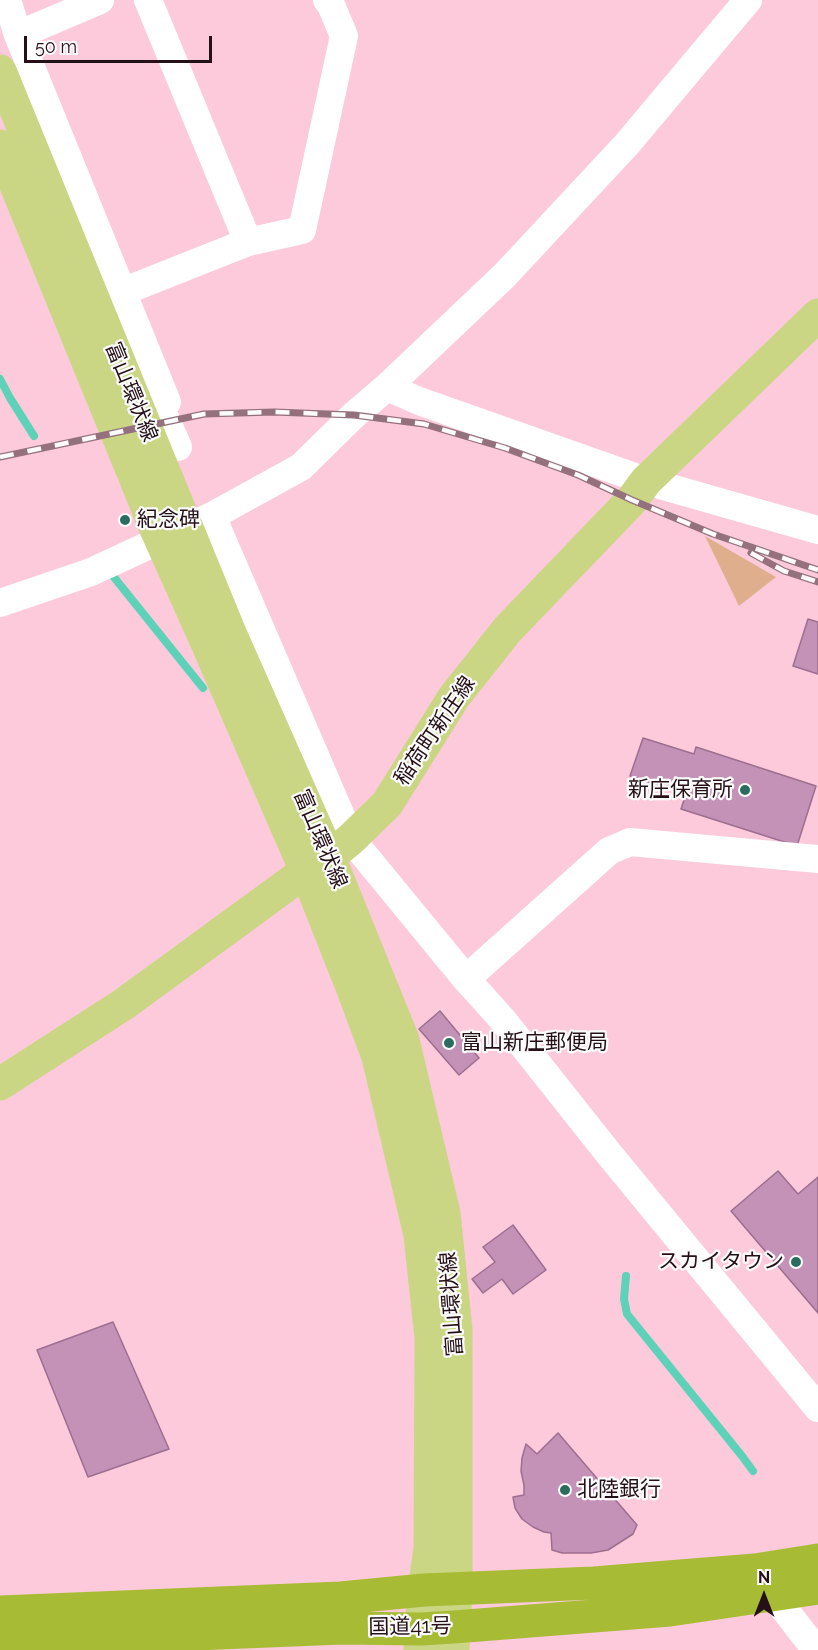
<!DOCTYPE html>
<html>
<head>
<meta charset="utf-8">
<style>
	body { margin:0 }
	#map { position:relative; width:818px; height:1650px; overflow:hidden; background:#fccada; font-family:Raleway,sans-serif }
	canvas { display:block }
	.north { position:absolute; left:734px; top:1566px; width:60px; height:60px; -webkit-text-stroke:4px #fbfbfb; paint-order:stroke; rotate:0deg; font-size:16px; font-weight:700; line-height:24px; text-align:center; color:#251018 }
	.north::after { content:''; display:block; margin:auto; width:21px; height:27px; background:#251018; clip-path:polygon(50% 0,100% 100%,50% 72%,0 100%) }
	.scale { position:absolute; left:24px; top:36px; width:188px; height:27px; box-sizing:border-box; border:3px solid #251018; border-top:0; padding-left:8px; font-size:18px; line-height:21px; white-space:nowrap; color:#251018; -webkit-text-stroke:4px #fbfbfb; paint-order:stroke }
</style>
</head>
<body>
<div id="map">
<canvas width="818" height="1650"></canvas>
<div class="north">N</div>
<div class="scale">50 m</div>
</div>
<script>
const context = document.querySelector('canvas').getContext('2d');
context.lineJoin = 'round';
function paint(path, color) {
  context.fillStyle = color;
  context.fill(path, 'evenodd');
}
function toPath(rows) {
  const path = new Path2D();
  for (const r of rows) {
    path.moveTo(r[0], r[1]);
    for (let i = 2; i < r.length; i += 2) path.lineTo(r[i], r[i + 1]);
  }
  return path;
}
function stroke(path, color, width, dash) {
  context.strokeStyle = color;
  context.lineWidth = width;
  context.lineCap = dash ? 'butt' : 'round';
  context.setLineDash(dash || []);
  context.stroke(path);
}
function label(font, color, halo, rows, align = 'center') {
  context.font = font + ' Raleway,"Noto Sans JP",sans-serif';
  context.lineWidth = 4.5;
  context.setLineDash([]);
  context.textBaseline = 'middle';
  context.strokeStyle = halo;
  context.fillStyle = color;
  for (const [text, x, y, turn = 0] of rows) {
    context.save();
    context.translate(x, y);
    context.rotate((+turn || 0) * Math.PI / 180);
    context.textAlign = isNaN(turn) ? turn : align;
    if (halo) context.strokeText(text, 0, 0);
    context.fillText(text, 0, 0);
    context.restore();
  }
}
const green = toPath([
	[705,536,776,577,739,606]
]);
const stream = toPath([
	[0,379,10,398,34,436],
	[113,576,203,688],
	[626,1276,624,1299,627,1314,742,1456,753,1471]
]);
const building = toPath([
	[808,619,818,622,818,674,793,666,808,619],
	[643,738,694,754,696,747,816,786,797,846,681,809,686,794,630,776,643,738],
	[440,1011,479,1058,459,1075,419,1029,440,1011],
	[778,1171,798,1194,818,1177,818,1313,731,1211,778,1171],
	[513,1225,546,1270,513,1294,502,1279,483,1293,472,1279,495,1262,483,1247,513,1225],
	[113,1322,169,1449,88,1477,37,1350,113,1322],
	[558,1433,637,1525,633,1534,608,1550,591,1553,562,1553,552,1550,551,1533,544,1532,533,1527,522,1519,515,1508,513,1497,524,1495,524,1485,521,1471,522,1458,526,1444,537,1454,558,1433]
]);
const minor = toPath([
	[7,0,18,35],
	[100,0,18,35,167,402],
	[148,0,248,242,302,230,344,36,331,5,327,0],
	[122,292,248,242],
	[387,387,419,401,646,481,818,530],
	[152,388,178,447],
	[212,516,351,839,466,979,502,1019,609,1154,818,1408],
	[0,603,91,572,212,516,301,467,354,415,387,387,505,275,627,144,748,0],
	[466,979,609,851,630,842,818,859],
	[761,1579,816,1650]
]);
const major = toPath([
	[0,71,230,633,329,857,403,1040,444,1213,456,1330,456,1590,453,1650],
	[0,146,156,529,207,643,306,871,352,987,378,1057,420,1235,431,1338,430,1548,424,1590,420,1650],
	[0,1084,124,1004,306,871,329,857,351,839,387,804,454,697,508,629,632,500,646,481,818,315]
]);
const highway = toPath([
	[0,1612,341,1598,424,1590,594,1583,755,1570,818,1560],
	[0,1642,342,1628,421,1629,454,1627,670,1610,818,1588]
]);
const rail = toPath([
	[0,457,204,414,274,412,354,415,424,424,505,448,578,475,632,500,713,534,818,570],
	[751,553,784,571,818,582]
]);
const markers = [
	[125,520,6,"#2a6d5f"],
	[745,790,6,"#2a6d5f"],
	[449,1043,6,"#2a6d5f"],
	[796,1262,6,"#2a6d5f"],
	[565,1490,6,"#2a6d5f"]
];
const streetNames = [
	["富山環状線",131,392,68],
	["稲荷町新庄線",435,731,-56],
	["富山環状線",320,839,67],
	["富山環状線",452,1304,-94],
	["国道41号",410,1627,-1]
];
const poiNames = [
	["紀念碑",137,520],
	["新庄保育所",733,790,"right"],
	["富山新庄郵便局",461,1043],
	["スカイタウン",784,1262,"right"],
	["北陸銀行",577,1490]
];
paint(green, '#dfaf8d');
stroke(stream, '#5ed2b9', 8);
paint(building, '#c492b6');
stroke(building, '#9d6e90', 1.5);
stroke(minor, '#fff', 28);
stroke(major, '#cbd685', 33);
stroke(highway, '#a8bb34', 33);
stroke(rail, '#95717d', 7);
stroke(rail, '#fbfbfb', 4.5, [14]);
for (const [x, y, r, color] of markers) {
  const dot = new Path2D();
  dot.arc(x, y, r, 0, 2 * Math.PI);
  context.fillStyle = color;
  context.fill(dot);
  stroke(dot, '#fbfbfb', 2);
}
label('21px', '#251018', '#fbfbfb', streetNames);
label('21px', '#251018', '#fbfbfb', poiNames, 'left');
</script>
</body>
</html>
